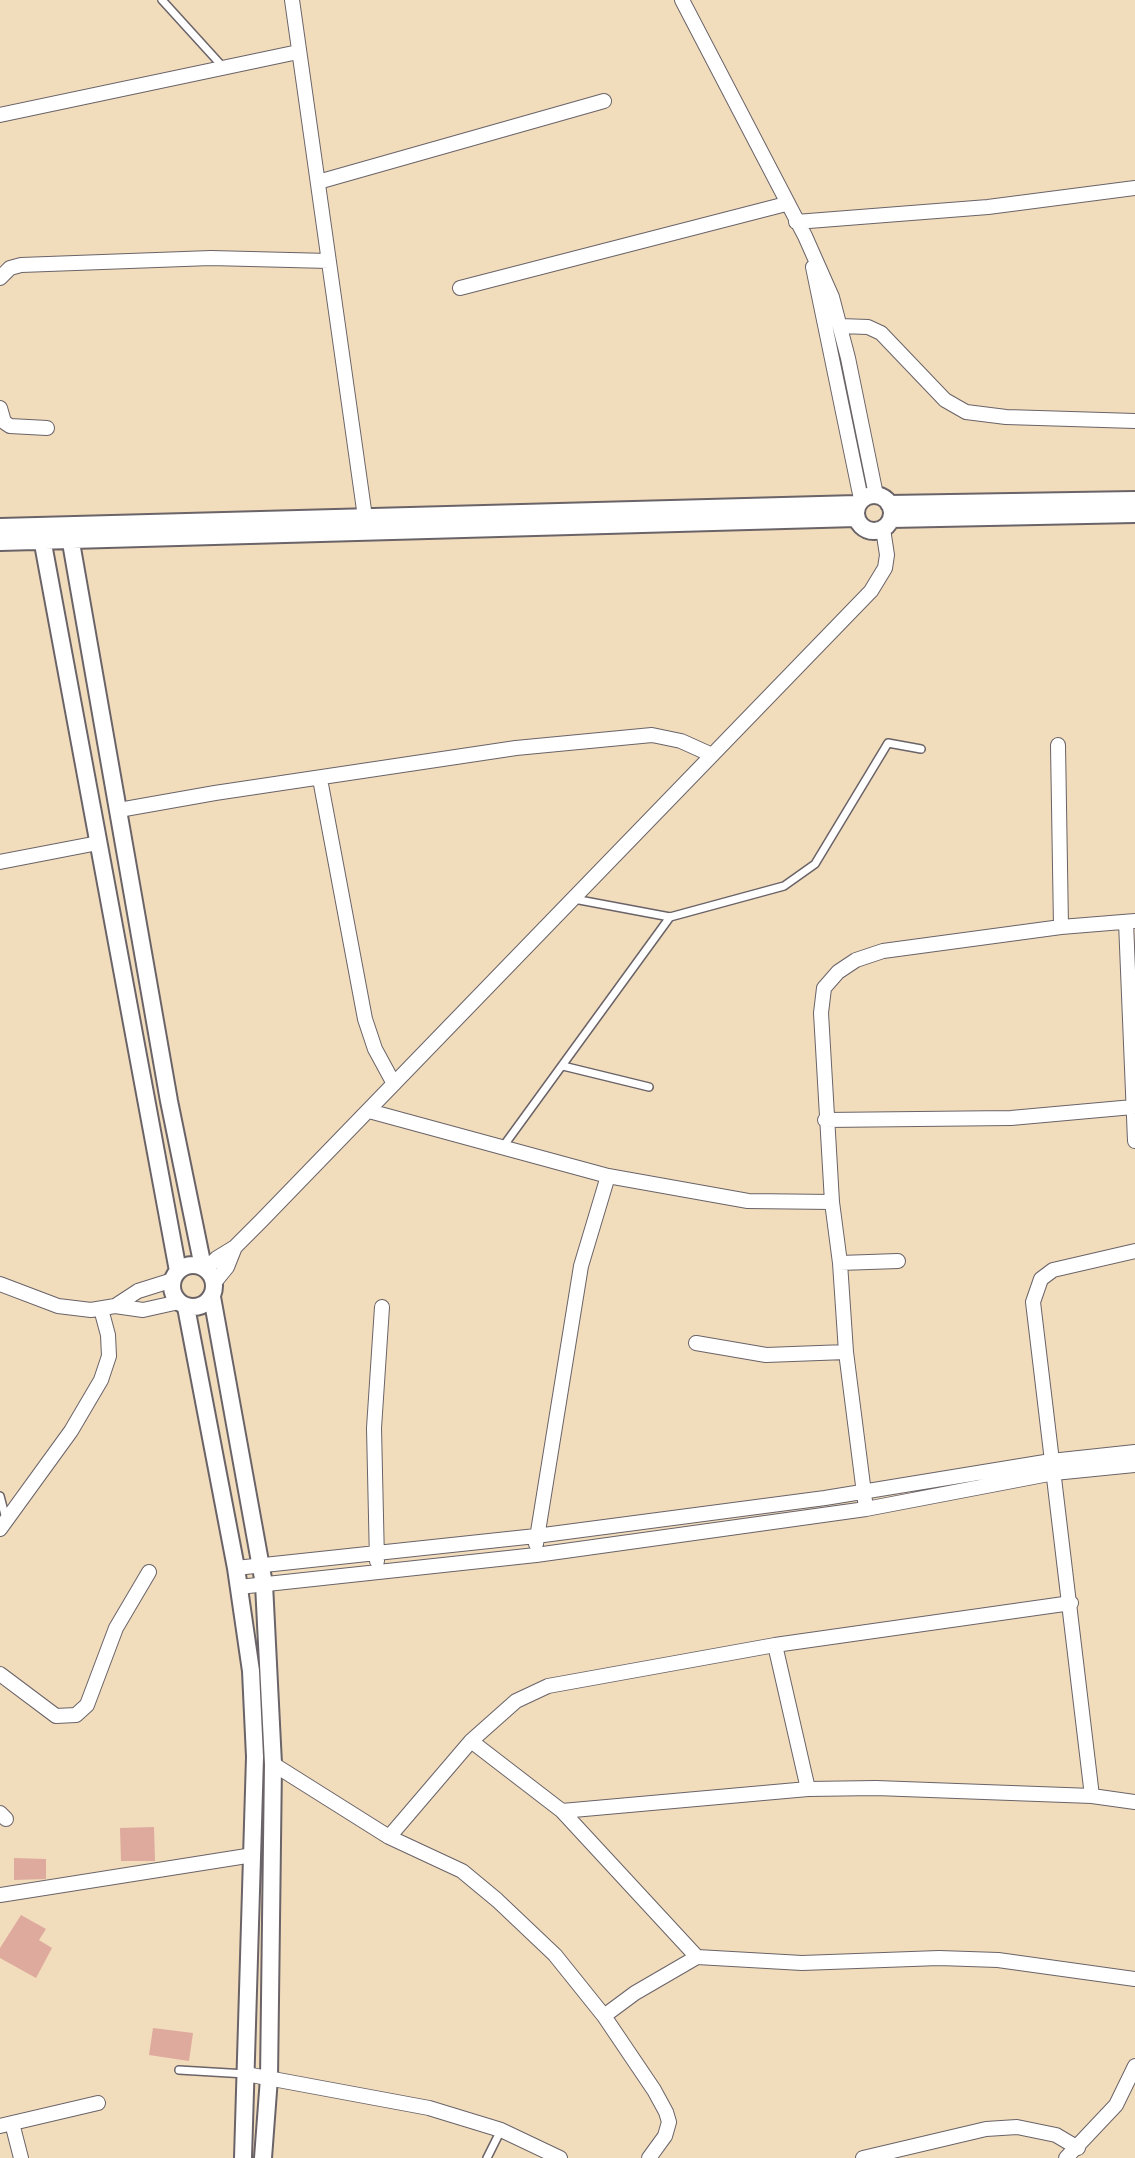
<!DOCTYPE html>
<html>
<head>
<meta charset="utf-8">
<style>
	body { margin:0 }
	canvas { display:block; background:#f1dcbb }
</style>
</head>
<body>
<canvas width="1135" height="2158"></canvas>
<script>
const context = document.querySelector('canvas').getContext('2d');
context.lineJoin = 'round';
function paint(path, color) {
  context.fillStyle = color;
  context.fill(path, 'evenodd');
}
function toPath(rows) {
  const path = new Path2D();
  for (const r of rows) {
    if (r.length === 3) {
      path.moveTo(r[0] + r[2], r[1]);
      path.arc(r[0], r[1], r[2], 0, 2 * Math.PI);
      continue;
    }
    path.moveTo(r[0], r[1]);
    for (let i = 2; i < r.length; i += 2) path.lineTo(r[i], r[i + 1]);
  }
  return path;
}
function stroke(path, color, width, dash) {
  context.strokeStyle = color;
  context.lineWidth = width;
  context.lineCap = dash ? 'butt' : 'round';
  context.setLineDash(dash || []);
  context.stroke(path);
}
const building = toPath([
	[154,1827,155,1861,121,1861,120,1828],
	[14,1858,46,1859,46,1879,14,1880],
	[21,1915,46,1929,39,1940,52,1948,36,1978,0,1958,0,1948],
	[153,2028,193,2033,189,2061,149,2055]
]);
const service = toPath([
	[162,0,223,67],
	[574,899,670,917,784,886,815,864,888,743,921,749],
	[563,1066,649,1087],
	[502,1148,670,917],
	[0,1496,6,1519],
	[179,2070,246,2074],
	[487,2158,501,2130]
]);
const minor = toPath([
	[292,0,365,517],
	[682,0,805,236,832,297,848,358,876,495],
	[0,115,298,52],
	[318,182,604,101],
	[796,222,988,207,1135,188],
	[813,267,861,499],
	[0,278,10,268,21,265,211,258,329,261],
	[460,288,786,204],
	[840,326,868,327,881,333,945,400,966,412,1006,417,1135,421],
	[0,408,4,422,10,426,47,428],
	[1058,745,1061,927],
	[320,779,365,1019,375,1049,394,1084],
	[119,810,215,793,516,748,652,735,681,741,712,755],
	[0,862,98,843],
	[1126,922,1135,1141],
	[369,1111,608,1176,748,1201,832,1202],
	[825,1120,1011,1118,1133,1107],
	[840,1263,898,1261],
	[206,1269,217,1258,235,1247,261,1221,871,591,885,568,887,555,883,529],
	[214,1283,227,1267,235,1247],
	[0,1284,58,1306,91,1310,115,1306,143,1310,179,1302],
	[115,1306,138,1291,173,1280],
	[696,1343,766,1355,846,1352],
	[865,1501,846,1352,840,1263,832,1202,821,1013,824,988,838,972,856,960,883,951,1061,927,1135,921],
	[0,1529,71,1431,101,1380,109,1356,108,1335,101,1309],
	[536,1544,581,1266,608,1176],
	[377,1561,374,1428,382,1307],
	[236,1568,536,1536,825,1498,1051,1461,1135,1452],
	[239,1587,536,1555,866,1509,1054,1473,1135,1465],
	[775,1645,808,1789],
	[0,1674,56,1716,76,1715,87,1705,116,1628,149,1572],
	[471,1741,562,1811,697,1957],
	[273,1764,389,1837,462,1871,497,1900,555,1955,604,2016,654,2090,666,2112,669,2122,665,2136,649,2158],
	[1092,1796,1033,1302,1041,1279,1053,1270,1135,1251],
	[562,1811,808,1789,876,1788,1092,1796,1135,1802],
	[0,1813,6,1819],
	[389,1837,471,1741,516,1701,548,1686,775,1645,1071,1603],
	[0,1895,253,1855],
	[604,2016,635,1993,697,1957,802,1963,939,1958,998,1960,1135,1979],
	[246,2074,429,2108,501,2130,560,2158],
	[12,2123,21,2158],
	[0,2126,98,2103],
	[863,2158,986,2129,1017,2127,1056,2135,1078,2148],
	[1066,2158,1116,2105,1135,2066]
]);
const tertiary = toPath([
	[874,513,18],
	[889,504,1135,500],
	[891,519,1135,514],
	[0,527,857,504],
	[69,531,169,1101,203,1267],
	[41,533,178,1271],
	[0,542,856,518],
	[193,1286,21],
	[212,1297,264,1584,273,1764,269,2078,263,2158],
	[186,1307,236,1568,251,1671,255,1757,243,2158]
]);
paint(building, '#dfaa9e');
stroke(service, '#6a6368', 10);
stroke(minor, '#6a6368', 16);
stroke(tertiary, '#6a6368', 20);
stroke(service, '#fff', 7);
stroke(minor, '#fff', 14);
stroke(tertiary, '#fff', 16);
</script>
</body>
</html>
